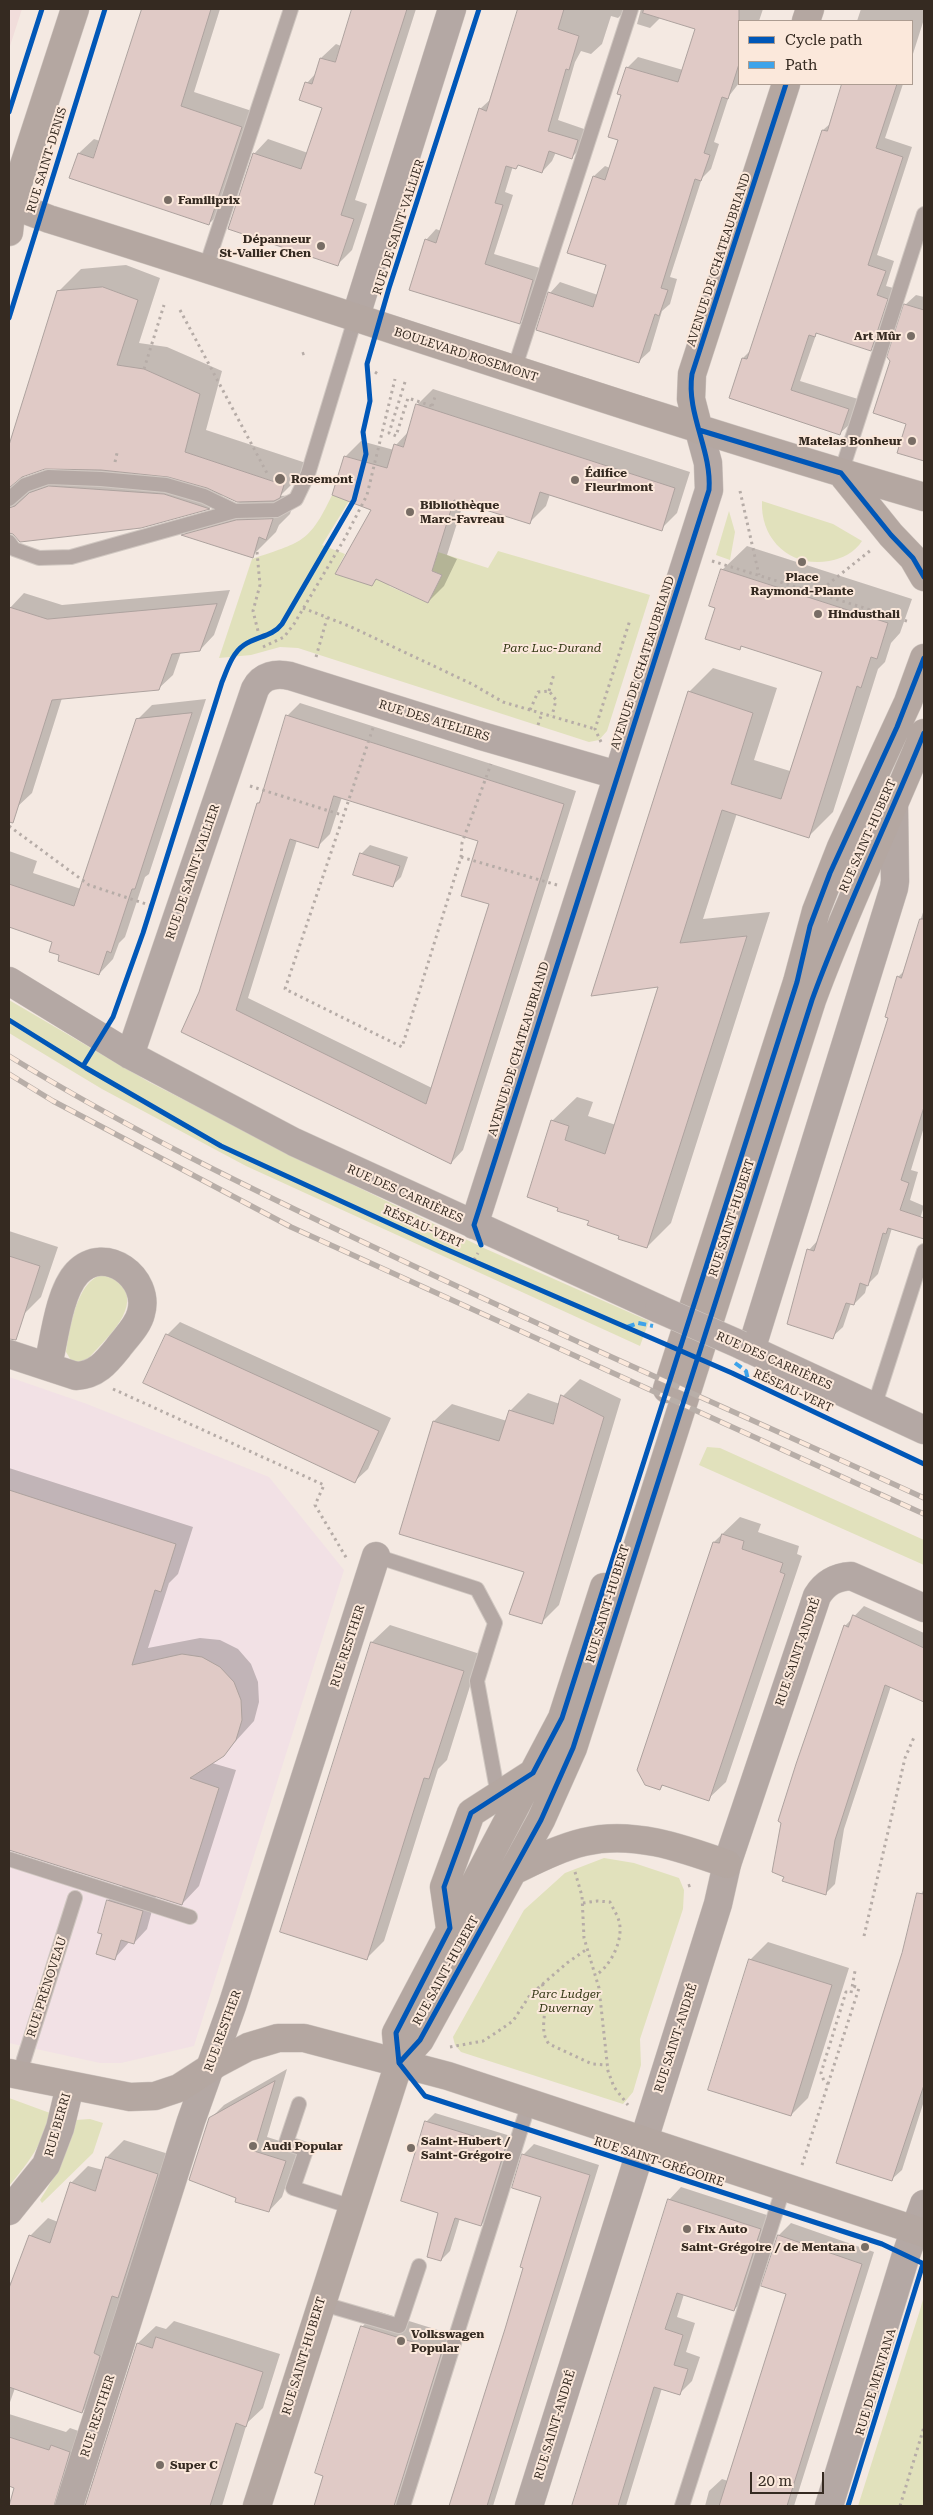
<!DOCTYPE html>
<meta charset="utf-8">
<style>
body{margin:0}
#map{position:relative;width:933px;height:2515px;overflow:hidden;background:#f4e9e2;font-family:"Roboto Serif",serif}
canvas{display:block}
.frame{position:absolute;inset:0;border:10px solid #352a21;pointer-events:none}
.legend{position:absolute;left:738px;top:20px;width:175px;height:65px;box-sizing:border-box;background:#fbe8db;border:1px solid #ac9c91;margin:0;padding:6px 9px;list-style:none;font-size:15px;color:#352a21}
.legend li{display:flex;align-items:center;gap:10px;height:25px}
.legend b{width:25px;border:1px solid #ac9c91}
.scale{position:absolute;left:750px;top:2472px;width:74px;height:22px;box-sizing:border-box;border:2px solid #352a21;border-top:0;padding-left:6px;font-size:15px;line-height:18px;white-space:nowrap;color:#352a21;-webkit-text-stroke:4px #fbe8db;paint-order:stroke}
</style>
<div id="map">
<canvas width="933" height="2515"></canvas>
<div class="frame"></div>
<ul class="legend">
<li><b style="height:6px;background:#0057b8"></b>Cycle path</li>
<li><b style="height:6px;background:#3ea3ea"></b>Path</li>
</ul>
<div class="scale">20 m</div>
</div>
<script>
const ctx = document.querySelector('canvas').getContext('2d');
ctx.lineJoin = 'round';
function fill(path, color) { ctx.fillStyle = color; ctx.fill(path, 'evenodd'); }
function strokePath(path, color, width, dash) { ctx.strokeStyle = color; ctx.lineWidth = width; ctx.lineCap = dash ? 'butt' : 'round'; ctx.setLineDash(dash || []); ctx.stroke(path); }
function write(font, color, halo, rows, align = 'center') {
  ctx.font = font + ' "Roboto Serif",serif'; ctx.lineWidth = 4; ctx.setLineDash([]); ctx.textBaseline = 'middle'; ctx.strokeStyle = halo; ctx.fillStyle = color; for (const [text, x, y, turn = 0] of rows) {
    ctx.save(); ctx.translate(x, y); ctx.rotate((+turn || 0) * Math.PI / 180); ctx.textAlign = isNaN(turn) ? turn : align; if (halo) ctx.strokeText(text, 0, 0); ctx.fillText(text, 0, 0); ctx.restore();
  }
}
const industrial = new Path2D(`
 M9,9h13l-13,40z`);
const education = new Path2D(`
 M9,1377l78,27 182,73 75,93 -150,476 -73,17h-21l-91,-20z`);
const green = new Path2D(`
 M332,495l17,6 -27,44 23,9 -10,20 37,11 10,-16 11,3 -4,14 39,17 14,-28 -10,-4 6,-19 50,16 10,-17 152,44 -43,136 -8,9 -10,2 -291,-94 -18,-1 -29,8 -32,3 33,-99c49,-17 57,-15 80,-64z
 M762,501l71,23 29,17c-7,11 -20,18 -33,20 -38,7 -69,-21 -67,-60z
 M729,511l6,21 -5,28 -14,-5z
 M9,1000l140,82 167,85 170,82 163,72 -9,25 -394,-180 -144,-77 -93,-56z
 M101,1275c9,0 19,4 23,12 14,26 -21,54 -36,72l-4,3h-12l-6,-10c3,-23 11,-70 35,-77z
 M707,1447l13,1 204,92v25l-225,-100z
 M604,1858l30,5 45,15 5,12 -1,19 -43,130 1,26 -8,27 -10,12 -162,-52 -6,-7 -2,-8 71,-127 41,-37z
 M9,2098l41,15c-3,26 -25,54 -41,73z
 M90,2119l13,4 -10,30 -51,50 -2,-3c17,-25 27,-51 36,-80z
 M924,2296v210h-66l62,-196z`);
const shadow = new Path2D(`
 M142,9h78l-26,83 61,20 -30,95 -14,15 -140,-45 8,-24 15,-14 6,2z
 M353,9h63l-61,191 12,4 -15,46 -14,14 -84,-110 14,-15 40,14 16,-46 -17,-24 10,-11 4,-14 15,-14 5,2z
 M520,9h107l-9,9 -7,-2 -9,28 -11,10 -10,-3 -6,11 -17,58 29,10 -5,17 -10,10 -16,-5 -4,9 -10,11 -23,-8 -3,4 -3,-2 -8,26 8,3 -19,59 49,15 -13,43 -11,11 -93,-83 10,-11 5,2 39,-122 11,-10z
 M641,9h122l-4,12h-20v62l-10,13 -15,46 5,2 -8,25 -9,9 -32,99 7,2 -7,25 -8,7 -12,40 -11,10 -89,-68 10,-11 38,13 10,-31 -39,-12 25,-76 11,-10 5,2 9,-28 8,-72 11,-11 45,13 13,-41 -35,-12 -11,11 -13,-4z
 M861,9h63v10l-12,38v-36h-55z
 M843,84h60l-18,54 27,9 -35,108 17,6 -8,25 11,3 -17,51 -10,10 -53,-18 -17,49 58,18 -8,25 -10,9 -97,-75 8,-8 72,-220 8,-7z
 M126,265l34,13 -21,65 28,4 55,24 -16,59 100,33 -4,11 -22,22 16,-1 -6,19 -11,11 -3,7 -24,24 -69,-21 23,-23 34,-10 -17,-8 -13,14 -69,19 -132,7v-85l50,-158 22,-22zM45,467l15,1 -36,14 -1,-6z
 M916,295l8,2v163l-25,-8 9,-29 -17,-66 14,-52z
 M433,389l257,83 -13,41 -16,16 -111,-35 -4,12 -16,16 -66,-21 -17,54 10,4 -13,27 -16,16 -51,-23 -6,5 2,-75 -28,-52 16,-16 33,9 2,-5 13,-14 8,-26z
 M747,546l165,53 -12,34 -9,10 -6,19 -7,7 -45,143 -24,24 -72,-23 -34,106 67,-7 -99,311 -24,24 -57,-26 -38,-100 25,-24 16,5 -5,14 28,9 44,-139 29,-294 24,-24 64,20 -23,72 36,11 33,-100 -80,-26 -4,4 -22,-42 5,-37z
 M230,590l-16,45 -14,15 -19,2 -8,23 -15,14 -96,9 -30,95 -15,14 -8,-3v-195l15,-16 38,12z
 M206,699l-57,175 -4,3 -20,60 -6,6 -6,16 -14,15 -45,-33 -45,-15 3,-14 -3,-1v-60l28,10 -4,12 48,16 56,-169 15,-15z
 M300,703l276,88 -113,359 -12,13 -250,-170 57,-190 3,-3 26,-84zM342,797l138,43 11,63 -59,185 -184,-90 49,-158 21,6 12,-12z
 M370,845l38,12 -7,20 -9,9 -31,-32z
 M924,909v218l-13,43 7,2 -8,28 14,6 -5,16 -27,6 -14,46 -11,11 -2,8 -11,11 -3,-1 -8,24 -11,10 -23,-87 10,-11 70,-221 9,-41 7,-7z
 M9,1231l49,16 -17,50 -19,19 -13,-4z
 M180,1322l211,96 -23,51 -13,12 -188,-146z
 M580,1379l41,20 -62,206 -18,18 -16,-52 -125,-38 34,-112 18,-17 55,17 3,-10 18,-18 32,11 3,-8z
 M9,1468l184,59 -15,47 -9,9 -21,65 52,-10 20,2 18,9 13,15 7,18 1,20 -5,19 -31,34 -11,8 24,7 -37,116 -17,18 -26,-8 -9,33 -13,14 -4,-2 -15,17 -12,-24 -4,-2 9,-32 15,-14 -114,-36v-81l3,-11 -3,-2z
 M740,1517l21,7 -3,8 41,14 -2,8 5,2 -76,226 -18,17 -44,-15 -4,5 -22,-20 76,-227z
 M864,1606l60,27v68l-33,-15 -47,143 -9,55 -9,9 19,-267z
 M390,1625l90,29 -33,106 -9,9 -54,172 -17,17 5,-316z
 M924,1887v214l-22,69 -10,9 -55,-17z
 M768,1942l81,26 -41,130 -17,17 -41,-155z
 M287,2069l-20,68 32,10 -17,50 -13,14 -31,-14 -28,-78 14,-14z
 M435,2113l79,24 -24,79 -9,9 -21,-7 -10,33 -9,9 -2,-48 -37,-12 25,-79z
 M124,2140l51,16 -76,238 -17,18 -67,-24 -6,17v-121l4,-4 17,-44 18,-18 10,4 13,-39 17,-17 15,4 4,-13z
 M534,2144l65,21 -106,341h-42l74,-239 18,-71 -20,-41z
 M681,2187l92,30 -27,80 -12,13 -50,-16 -7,23 18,6 -9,29 14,5 -8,24 -13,13 -17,-6 -36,118h-52l95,-306z
 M791,2223l83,29 -80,254h-89l4,-15 13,-12 6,2 59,-188 -8,-58z
 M377,2311l80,25 -57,170h-85l47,-179z
 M174,2321l106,33 -17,54 -16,15 -25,83h-213l7,-19 -7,-2v-71l57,18 4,-4 17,6 -5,70h5l51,-161 18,-17 10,3z`);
const building = new Path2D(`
 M142,9h69l-30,97 61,21 -33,98 -140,-47 9,-25 15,5z
 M352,9h55l-66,206 13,4 -16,47 -110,-37 25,-76 48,16 21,-61 -23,-8 6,-18 7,2 8,-26 15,4z
 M518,9h46l-6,20 21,7 -10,34 -3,-1 -18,62 30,9 -6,19 -23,-8 -7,22 -24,-8 -2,4 -10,-3 -11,37 8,2 -18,59 48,16 -13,44 -111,-34 16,-51 11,4 43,-135 7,3z
 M644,9h95v55l-11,35 -6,-2 -18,56 6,2 -9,26 -6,-2 -34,109 7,2 -9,26 -4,-2 -16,49 -103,-33 12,-38 45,15 13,-42 -39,-12 26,-77 12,4 13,-40 -10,-3 13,-42 -4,-1 9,-27 52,15 17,-53 -52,-16z
 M842,84h55l-21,64 27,9 -35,108 18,6 -9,24 11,4 -17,52 -55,-18 -1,4 -6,-2 -18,55 58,19 -9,26 -111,-37 13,-40 5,1 75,-229 5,1z
 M103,287l35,13 -21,65 27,4 56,25 -15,58 99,33 -4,13 -6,3 -37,1 -30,-14 -39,-11 -67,-7 -56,-1 -23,8 -13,11v-43l48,-154z
 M904,304l20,6v151l-27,-8 9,-29 -33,-11 17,-52 -3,-4z
 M416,404l259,84 -13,43 -122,-39 -10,32 -76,-24 -22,71 10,4 -14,28 -52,-24 -4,7 -37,-12 36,-64 -39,-15 12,-39 43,12 7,-24 9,3z
 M49,486l115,8 46,15 -69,19 -121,14 -7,-8 -4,-1v-25l6,-2 14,-13z
 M273,519l-7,21 -7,-3 -6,21 -72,-23 55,-15z
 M721,569l167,54 -11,36 -6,-2 -10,31 -4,-2 -48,152 -87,-28 -42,133 67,-7 -100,312 -29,-9 1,-3 -32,-11 2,-4 -32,-10 1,-3 -31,-11 24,-77 18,6 -4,14 40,14 53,-167 -67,9 97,-305 65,22 -22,71 50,15 41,-127 -81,-26 -1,4 -35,-11 10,-31 -6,-2z
 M217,604l-17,47 -28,3 -13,36 -107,10 -39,123 -4,-1v-215l38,12z
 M192,713l-57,176h-3l-21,64 -4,-2 -8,24 -41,-14 1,-6 -10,-3 3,-10 -43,-15v-43l65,22 62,-187z
 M286,715l278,89 -113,360 -270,-132 18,-40 58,-189h2zM334,796l144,45 -17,55 28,8 -63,200 -190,-94 54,-171 28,9z
 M360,853l40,13 -7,21 -40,-12z
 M920,919h4v188l-23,73 8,3 -9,27 24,8v21l-36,-11 -2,6 -3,-1 -15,53 -8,-3 -6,22 -8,-2 -13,36 -46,-15 20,-75 7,2 74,-233 -3,-1 12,-41 4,2z
 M9,1256l31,10 -24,74 -7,-1z
 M166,1334l213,97 -24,52 -212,-100z
 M561,1395l43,22 -62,207 -33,-10 15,-42 -125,-38 34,-113 66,20 10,-31 44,14z
 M9,1490l167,54 -15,48 -6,-2 -23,75 50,-11 20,3 18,10 14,15 7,18 1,20 -6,20 -12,16 -34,22 29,10 -37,117 -173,-55z
 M722,1534l22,7 -2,8 41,14 -3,9 5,2 -76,227 -47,-16 -2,5 -15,-5 -8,-15 76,-228 6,1z
 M853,1615l71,33v54l-39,-17 -50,155 -9,55 -44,-14 2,-4 -12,-5 9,-49 -3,-2 18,-57 48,-139 4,2z
 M371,1642l93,29 -35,108 -5,-1 -57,182 -87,-28z
 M917,1893l7,1v191l-32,96 -56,-18 66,-210z
 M107,1900l36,11 -9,33 -13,-4 -6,20 -19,-6 6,-20 -4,-1z
 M749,1959l83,26 -41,131 -83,-26z
 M275,2081l-21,70 32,10 -17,51 -34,-10 1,-4 -47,-18 20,-62z
 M425,2121l81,25 -25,80 -26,-8 -14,43 -14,-4 11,-44 -37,-12z
 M522,2154l68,21 -103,331h-38l56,-177 18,-61 -3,-1 21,-70 -29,-9z
 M106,2157l52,17 -40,124 -6,-2 -18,57 6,3 -18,57 -73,-26v-99l20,-53 21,8 20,-61 25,9z
 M668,2199l93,30 -27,82 -57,-18 -12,36 18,6 -9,30 14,4 -8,26 -26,-8 -36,119h-46z
 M778,2235l84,29 -75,242h-68l67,-212 -25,-8z
 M361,2326l81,25 -48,155h-80l9,-30 -8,-3z
 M156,2337l107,35 -17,55 -10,-4 -26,83h-125l52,-163 15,5z
 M9,2437l40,13 2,-5 19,7 -16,54h-45l5,-18 -5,-2z`);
const path = new Path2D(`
 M180,310l88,165
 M302,354l6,-2
 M144,369l20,-64
 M375,372l3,2
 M405,382l-16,51 7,3 12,-38 24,8 -1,3
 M432,406l4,-12
 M115,462l2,-9
 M740,491l19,84
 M257,552l3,33 -7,26 5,20
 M712,561l198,61
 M817,593l54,-43
 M303,608l46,18 123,58 31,18 92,27
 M263,647l21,-10 10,-13 51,-86 22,-43 28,-116
 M316,657l11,-39
 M549,691l5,-17
 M530,710l8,-18 11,-1 7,9 -4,16
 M538,725l4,-12
 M373,728l-88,261 117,58 59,-190 1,-14 29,-79
 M601,742l-6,-13 35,-109
 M250,786l92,29
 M9,826l80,59 66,22
 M461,857l96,28
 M441,1247l2,-8
 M474,1260l4,-7
 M113,1389l211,96 -9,20 32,54
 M575,1872l7,24 2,42 15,50 9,83 6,16 14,18
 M688,1886l3,-1
 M583,1903l14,-2 13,1c4,9 10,16 10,26 1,16 -10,38 -24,47
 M864,1936l41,-178 10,-23
 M542,1984c10,19 -6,44 7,60l43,20 15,1
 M450,2047l33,-6 14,-9 16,-11 17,-26 37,-32 20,-14
 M828,2084l31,-96 -6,-2
 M802,2165l26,-81 -4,-3 -3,-8 25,-81 5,1 4,-22
 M900,2506l24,-79`);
const lane = new Path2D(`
 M205,270l86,-261
 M514,370l117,-361
 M841,473l83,-259
 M9,499l16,-14 23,-8 53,2 65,6 38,11 31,15
 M9,542l5,7 25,9 32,-1 164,-46 41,-1 20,-11 12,-25 47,-155
 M874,1407l50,-156
 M376,1556l101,33 18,34 -18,58 21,114
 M9,1859l181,58
 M19,2075l56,-177
 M299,2104l-13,39 20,7 -13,38 59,19
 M320,2303l79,23 20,-60
 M403,2506l126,-403
 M682,2506l102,-320`);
const street = new Path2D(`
 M355,319l97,-310
 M9,981l121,74 164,87 365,167
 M130,1055l125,-366c7,-14 21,-16 35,-13l188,59 139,40
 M474,1225l235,-735 -1,-27 -9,-33
 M741,1345l183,85
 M751,1350l143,-462 1,-7 -1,-74
 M9,1354l67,22c20,-1 30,-13 42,-28 8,-11 20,-22 23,-35 10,-35 -36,-70 -64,-40 -18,19 -23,67 -29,93
 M9,2211l37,-46 14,-37 10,-42
 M69,2506l122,-385 41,-115 144,-450
 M529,2506l189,-602 9,-40 90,-268c8,-13 18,-19 34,-20l73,32
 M829,2506l77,-251 18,-51`);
const secondary = new Path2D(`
 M806,21l4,-12
 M9,199l19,12 21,8c293,91 581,193 875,278
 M9,232l3,-30 63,-193
 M699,430l-8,-31 1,-25 94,-290
 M841,473l50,62 22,23 11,19
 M667,1389l130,-407 19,-71 25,-64 67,-145 16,-44
 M513,1871c23,-11 46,-23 71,-29 48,-12 98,6 143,22
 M450,1928l-6,-41 27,-74 62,-40
 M399,2063l-3,-30 166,-315 42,-131
 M9,2073l121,24 25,-1 24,-8 37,-24 32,-17 30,-9h26l144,38 476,157
 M257,2506l142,-443 21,-23 121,-220 32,-72 239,-748c33,-91 76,-178 112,-267`);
const rail = new Path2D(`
 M9,1056c120,74 244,134 371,194 180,86 363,165 544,248
 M9,1074l44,27 238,126 633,287`);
const streetBridge = new Path2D(`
 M659,1309l82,36`);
const quiet = new Path2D(`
 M627,1327l11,-4 15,3
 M735,1363l11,8 2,9`);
const cycleway = new Path2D(`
 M9,112l33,-103
 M9,318l96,-309
 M699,430l142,43 50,62 22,23 11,19
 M9,1020l77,48 135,78 220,101 291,126 192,91
 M83,1066l30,-49 30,-84 79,-251c5,-12 10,-29 22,-37 13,-9 28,-8 38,-21l72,-124 12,-46 -3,-22 7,-31 -3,-37 22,-76 90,-279
 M481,1245l-7,-20 235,-735c3,-40 -23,-76 -17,-116l94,-290
 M399,2063l-3,-30 54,-105 -6,-41 27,-74 62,-40 29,-55 235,-736 13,-56 20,-53 67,-146 27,-69
 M399,2063l21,-23 121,-220 32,-72 239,-748c33,-91 76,-178 112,-267
 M399,2063l26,33 457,148 42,20
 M848,2506l75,-242`);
const markers = [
 [168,200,5,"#786d65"],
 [321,246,5,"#786d65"],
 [911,336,5,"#786d65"],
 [912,441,5,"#786d65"],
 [280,479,6,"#786d65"],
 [575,480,5,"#786d65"],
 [410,512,5,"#786d65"],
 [802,562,5,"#786d65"],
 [818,614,5,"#786d65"],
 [253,2146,5,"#786d65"],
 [411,2148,5,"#786d65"],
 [687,2229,5,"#786d65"],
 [865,2247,5,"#786d65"],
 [401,2341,5,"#786d65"],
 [160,2465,5,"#786d65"]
];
const streetNames = [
 ["RUE SAINT-DENIS",47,160,-73],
 ["RUE DE SAINT-VALLIER",399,227,-72],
 ["AVENUE DE CHATEAUBRIAND",719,260,-72],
 ["BOULEVARD ROSEMONT",466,355,18],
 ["AVENUE DE CHATEAUBRIAND",643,663,-72],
 ["RUE DES ATELIERS",434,721,17],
 ["RUE SAINT-HUBERT",868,836,-66],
 ["RUE DE SAINT-VALLIER",193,872,-71],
 ["AVENUE DE CHATEAUBRIAND",519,1049,-73],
 ["RUE DES CARRIÈRES",405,1194,24],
 ["RUE SAINT-HUBERT",732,1218,-72],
 ["RÉSEAU-VERT",423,1227,24],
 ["RUE DES CARRIÈRES",774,1361,24],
 ["RÉSEAU-VERT",793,1391,25],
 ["RUE SAINT-HUBERT",608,1604,-73],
 ["RUE RESTHER",348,1646,-72],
 ["RUE SAINT-ANDRÉ",798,1652,-71],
 ["RUE SAINT-HUBERT",446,1971,-61],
 ["RUE PRÉNOVEAU",47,1987,-72],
 ["RUE RESTHER",223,2031,-70],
 ["RUE SAINT-ANDRÉ",676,2038,-72],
 ["RUE BERRI",58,2125,-74],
 ["RUE SAINT-GRÉGOIRE",659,2162,18],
 ["RUE SAINT-HUBERT",304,2356,-73],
 ["RUE DE MENTANA",876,2382,-73],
 ["RUE RESTHER",98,2416,-72],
 ["RUE SAINT-ANDRÉ",555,2425,-73]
];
const poiNames = [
 ["Familiprix",178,200],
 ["Dépanneur",311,239,"right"],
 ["St-Vallier Chen",311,253,"right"],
 ["Art Mûr",901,336,"right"],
 ["Matelas Bonheur",902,441,"right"],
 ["Édifice",585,473],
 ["Fleurimont",585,487],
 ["Rosemont",291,479],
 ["Bibliothèque",420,505],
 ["Marc-Favreau",420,519],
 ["Place",802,577,"center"],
 ["Raymond-Plante",802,591,"center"],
 ["Hindusthali",828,614],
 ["Saint-Hubert /",421,2141],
 ["Saint-Grégoire",421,2155],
 ["Audi Popular",263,2146],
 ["Fix Auto",697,2229],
 ["Saint-Grégoire / de Mentana",855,2247,"right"],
 ["Volkswagen",411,2334],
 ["Popular",411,2348],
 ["Super C",170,2465]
];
const parkNames = [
 ["Parc Luc-Durand",552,648],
 ["Parc Ludger",566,1994],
 ["Duvernay",566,2008]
];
fill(industrial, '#f1dddb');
fill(education, '#f2e1e5');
fill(green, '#e1e1bc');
fill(shadow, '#0003');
fill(building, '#e0cac6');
strokePath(building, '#ada29e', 1);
strokePath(lane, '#d0c7c1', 16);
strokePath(street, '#d0c7c1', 29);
strokePath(secondary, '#d0c7c1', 29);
strokePath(path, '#b6aca7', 3, [2.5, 4]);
strokePath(lane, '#b4a8a4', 14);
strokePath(street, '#b4a8a4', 28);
strokePath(secondary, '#b4a7a1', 28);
strokePath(rail, '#b8aea8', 5.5);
strokePath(rail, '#fbe8db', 4, [11]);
strokePath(streetBridge, '#d0c7c1', 29, []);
strokePath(streetBridge, '#b4a8a4', 28);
strokePath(quiet, '#3ea3ea', 4, [8, 4]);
strokePath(cycleway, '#0057b8', 5);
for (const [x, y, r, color] of markers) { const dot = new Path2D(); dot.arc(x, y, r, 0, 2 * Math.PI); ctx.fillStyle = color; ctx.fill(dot); strokePath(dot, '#fbe8db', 2); }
write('12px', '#352a21', '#fbe8db', streetNames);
write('bold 12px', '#352a21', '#fbe8db', poiNames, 'left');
write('italic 12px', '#333714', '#fbe8db', parkNames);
</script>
